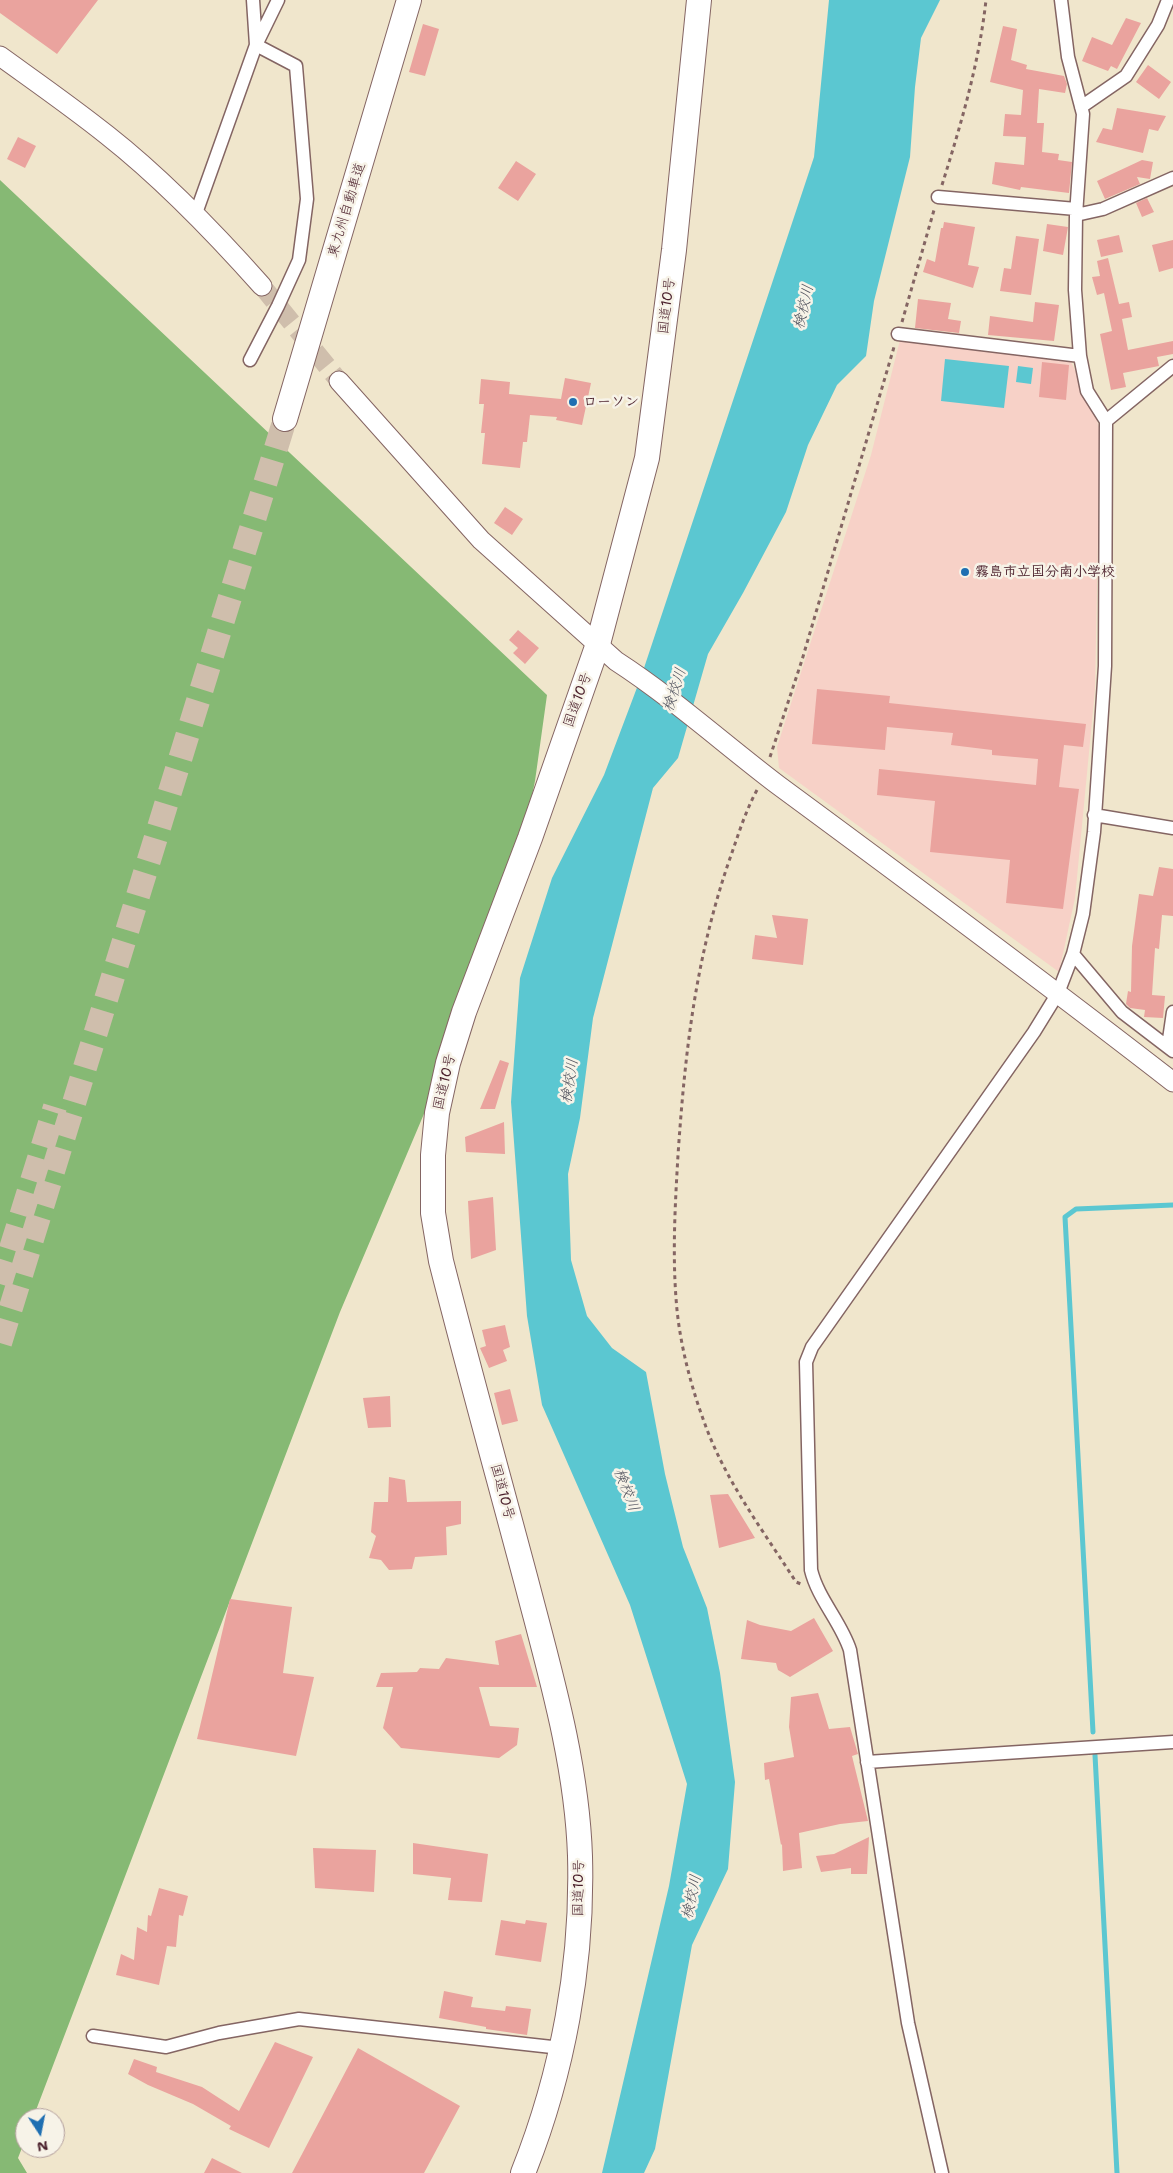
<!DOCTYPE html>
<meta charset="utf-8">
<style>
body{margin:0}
#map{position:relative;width:1173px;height:2173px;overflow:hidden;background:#f0e6cc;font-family:"Shantell Sans",sans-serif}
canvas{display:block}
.north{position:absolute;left:15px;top:2108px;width:50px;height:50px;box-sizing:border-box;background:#f7f3e8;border:1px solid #b29e9c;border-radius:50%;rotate:169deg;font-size:14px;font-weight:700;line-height:20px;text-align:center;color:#4a1f2b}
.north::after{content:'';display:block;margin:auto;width:18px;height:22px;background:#1f6fb2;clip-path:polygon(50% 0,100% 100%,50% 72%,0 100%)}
</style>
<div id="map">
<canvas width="1173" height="2173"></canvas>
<div class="north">N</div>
</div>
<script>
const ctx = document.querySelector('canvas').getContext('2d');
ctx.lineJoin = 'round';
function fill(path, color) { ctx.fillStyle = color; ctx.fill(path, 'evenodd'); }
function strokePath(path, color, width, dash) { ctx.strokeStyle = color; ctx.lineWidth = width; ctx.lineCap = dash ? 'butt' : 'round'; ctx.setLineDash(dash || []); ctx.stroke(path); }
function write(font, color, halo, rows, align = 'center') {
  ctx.font = font + ' "Shantell Sans","Klee One",sans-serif'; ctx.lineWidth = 5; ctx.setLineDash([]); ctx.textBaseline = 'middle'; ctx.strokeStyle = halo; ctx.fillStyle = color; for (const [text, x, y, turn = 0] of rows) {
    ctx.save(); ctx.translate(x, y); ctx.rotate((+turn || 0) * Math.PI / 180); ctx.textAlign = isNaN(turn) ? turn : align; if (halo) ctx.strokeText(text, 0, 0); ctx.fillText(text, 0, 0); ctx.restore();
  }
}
const built = new Path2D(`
 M901,336l169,24 23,47 7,24 -5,259 -20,208 -16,74 -280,-204 -2,-21 94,-292z`);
const forest = new Path2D(`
 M0,180l547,515 -12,86 -19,93 -62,169 -114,269 -307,806h-8v22l-7,18 9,15h-27z`);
const water = new Path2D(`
 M829,0h111l-19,38 -6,49 -5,70 -36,144 -8,55 -29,29 -29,60 -22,67 -43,81 -35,61 -30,104 -25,30 -60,230 -13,100 -12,56 3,86 16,56 25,32 34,24 19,102 18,73 24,61 13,65 15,109 -7,87 -36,76 -37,204 -11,24h-42l67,-287 18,-102 -57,-179 -88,-200 -15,-89 -16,-214 9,-124 32,-100 52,-103 37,-98 173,-520z
 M945,359l64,7 -5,42 -63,-7z
 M1018,366l15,2 -2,16 -15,-2z`);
const stream = new Path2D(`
 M1093,1732l-28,-515 11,-8 97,-4
 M1095,1755l22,418`);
const building = new Path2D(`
 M0,0h98l-41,54 -57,-41z
 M1126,18l15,5 -24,46 -6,-3 -3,5 -26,-10 10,-24 20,8z
 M423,24l16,5 -14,47 -16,-4z
 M1003,26l14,3 -6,31 16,5 -1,4 38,7 3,8 -2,9 -26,-4 -2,34h7l-2,29 17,2 -1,6 14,2 -3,31 -48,-6 -1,3 -28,-6 3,-22 29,3 2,-28 -23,-1 2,-22 16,1 2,-25 -33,-8z
 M1148,65l23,17 -12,17 -23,-17z
 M1117,108l49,8 -8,15 -9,-2 -6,24 -47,-11 7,-14 9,2z
 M18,137l18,9 -11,22 -18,-9z
 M1142,160l11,2 -3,17 -13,-2 3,7 -35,15 -8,-18z
 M516,161l20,13 -18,27 -20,-13z
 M1147,198l7,14 -12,5 -6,-14z
 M944,222l31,5 -7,38 11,2 -6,21 -50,-16 4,-13 8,3 6,-34h2z
 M1047,224l21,3 -5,28 -20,-4z
 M1119,235l4,17 -22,5 -4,-17z
 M1016,236l23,3 -8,56 -31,-4 4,-23 7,1z
 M1173,240v28l-14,4 -7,-27z
 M1108,258l11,46 10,-2 3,15 -10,2 6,31 45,-9v13l-16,3 2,9 -36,7 3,14 -15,3 -11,-56 12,-3 -8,-38 -7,2 -5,-18 8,-1 -3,-15z
 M918,299l33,4 -3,16 13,2 -2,12 -44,-5z
 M1035,302l24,3 -5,36 -66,-6 2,-19 43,6z
 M1042,362l27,3 -3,35 -27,-3z
 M565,378l26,5 -9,42 -26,-5 1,-3 -27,-2 -3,27h-4l-3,26 -38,-4 3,-31h-4l3,-29h-5l2,-25 29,3 -1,12 52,5z
 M505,507l18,12 -11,16 -18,-12z
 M518,630l21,18 -14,16 -12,-11 5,-5 -9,-8z
 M817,689l73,7 -1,7 197,21 -3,23 -19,-2 -5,42 20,2 -16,120 -57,-6 4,-43 -80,-8 5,-51 -58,-6 2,-26 157,16 2,-26 -46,-4v-5l-41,-5 2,-12 -66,-6 -2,23 -73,-6z
 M1159,867l14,2v47l-11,-1 -3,34 -4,-1 -3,47 13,1 -2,22 -19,-1 1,-7 -15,-2 -4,-4 2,-13 3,1 1,-46 7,-52 14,2z
 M772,915l36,4 -5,46 -51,-6 3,-24 22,3z
 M500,1060l9,3 -14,46h-15z
 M504,1122l1,32 -39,-2 -1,-15z
 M493,1197l3,53 -25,9 -3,-58z
 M505,1325l5,22 -7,3 4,11 -18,7 -9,-20 6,-2 -4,-16z
 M510,1389l8,32 -16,4 -8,-32z
 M390,1396l1,31 -23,1 -5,-30z
 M389,1477l16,3 2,22 54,-1v23l-15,3 1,28 -32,2 -3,12 -23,1 -8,-10 -12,-2 7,-22 -5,-4 3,-30h14z
 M728,1494l27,44 -36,10 -9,-53z
 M230,1599l62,8 -9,66 31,4 -18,79 -99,-17z
 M814,1618l19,33 -43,26 -12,-7 -2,-7 -35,-4 6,-39 13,5 31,6z
 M521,1634l16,53h-58l11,39 29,2 -2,17 -18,13 -98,-10 -18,-20 10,-41h-17l5,-14 36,-1 3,-4 19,1 7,-11 53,7 -4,-24z
 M818,1693l11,36 21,-2 8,27 -6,2 16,65 -28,3 -41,9 3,35 -19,3 -1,-27 -1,1 -12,-66 -4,1 -1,-17 30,-6 -5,-30 2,-30z
 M869,1837l-2,37h-16v-6l-30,4 -5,-16 18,-2z
 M413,1843l75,11 -6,48 -34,-2 3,-22 -38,-4z
 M313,1848l63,2 -2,42 -59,-4z
 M159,1888l29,8 -5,20 -4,-1 -3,32 -9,-1 -8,39 -43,-10 5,-21 13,6 3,-33 10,5 1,-17 3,1z
 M501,1920l24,4 1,-4 21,3 -6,39 -46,-7z
 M444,1991l29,6 -2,10 34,4 1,-5 25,3 -4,26 -41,-6v-2l-47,-9z
 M275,2042l38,15 -44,91 -40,-19 2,-3 -38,-22 -45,-19 -20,-11 6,-15 23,8 -1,5 46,15 37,24z
 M358,2048l102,58 -36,67h-132z
 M212,2158l30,15h-38z`);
const secondaryTunnel = new Path2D(`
 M262,286l77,95`);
const highwayTunnel = new Path2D(`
 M0,1284l55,-177
 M0,1343l285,-924`);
const path = new Path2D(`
 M942,185c19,-61 37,-121 44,-185
 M902,322l32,-112
 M770,757l32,-97 92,-313
 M757,790c-13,24 -20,49 -29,74 -33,98 -43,189 -50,291 -3,52 -6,103 -1,155 4,39 15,80 29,117 21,56 58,105 90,155l5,2`);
const street = new Path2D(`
 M1081,107l45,-31 32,-51 10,-25
 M938,197l138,12
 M1076,215l27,-6 70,-31
 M195,216l61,-171 -3,-45
 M898,334l182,22
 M250,360l28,-54 21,-46 8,-61 -11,-133 -40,-21 22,-45
 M1106,421l67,-55
 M1094,815l79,13
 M1073,954l49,58 51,39
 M1168,1046l5,-34
 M867,1762l306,-20
 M93,2036l73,11 53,-14 80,-14 262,29
 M942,2173l-34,-150 -58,-373c-9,-28 -32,-51 -39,-80l-5,-208 6,-15 222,-315 24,-39 15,-39 10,-40 11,-82 11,-166 1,-245 -19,-30 -7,-35 -5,-66 1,-75 7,-101 -15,-57 -7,-57`);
const secondary = new Path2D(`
 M0,56c36,26 72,51 107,79 56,44 107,97 155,151
 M339,381l142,159 135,121c57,37 108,83 162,124 133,98 265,196 395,297`);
const highway = new Path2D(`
 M285,419l124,-419
 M523,2173c40,-100 60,-209 57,-317 -3,-91 -29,-180 -52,-268 -29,-109 -59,-217 -87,-327l-8,-48v-58l4,-42 11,-50 16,-51 66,-174 68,-194 49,-186 27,-208 25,-250`);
const markers = [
 [573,402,5,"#1f6fb2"],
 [965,572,5,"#1f6fb2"]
];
const streetNames = [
 ["東九州自動車道",347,210,-73],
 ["国道10号",667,306,-83],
 ["国道10号",578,700,-70],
 ["国道10号",445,1082,-77],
 ["国道10号",502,1492,75],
 ["国道10号",579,1888,-89]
];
const poiNames = [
 ["ローソン",583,402],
 ["霧島市立国分南小学校",975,572]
];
const waterNames = [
 ["検校川",804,307,-77],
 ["検校川",675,690,-72],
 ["検校川",570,1081,-81],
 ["検校川",626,1490,69],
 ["検校川",692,1897,-78]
];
fill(built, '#f7d1c7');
fill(forest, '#86b974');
fill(water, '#5bc7d1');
strokePath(stream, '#5bc7d1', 5);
fill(building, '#eaa39e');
strokePath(secondaryTunnel, '#cfbeac', 19, [19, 9]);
strokePath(highwayTunnel, '#cfbeac', 24, [24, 12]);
strokePath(street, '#846563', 15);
strokePath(secondary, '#846563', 21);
strokePath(highway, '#846563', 26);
strokePath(path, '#846563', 3, [4, 4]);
strokePath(street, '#fff', 12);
strokePath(secondary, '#fff', 19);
strokePath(highway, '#fff', 24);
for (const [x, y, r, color] of markers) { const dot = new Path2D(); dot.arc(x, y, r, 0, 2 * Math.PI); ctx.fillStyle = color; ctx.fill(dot); strokePath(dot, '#f7f3e8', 2); }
write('14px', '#4a1f2b', '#f7f3e8', streetNames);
write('bold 14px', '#4a1f2b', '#f7f3e8', poiNames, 'left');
write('italic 15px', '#4f515d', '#f7f3e8', waterNames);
</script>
